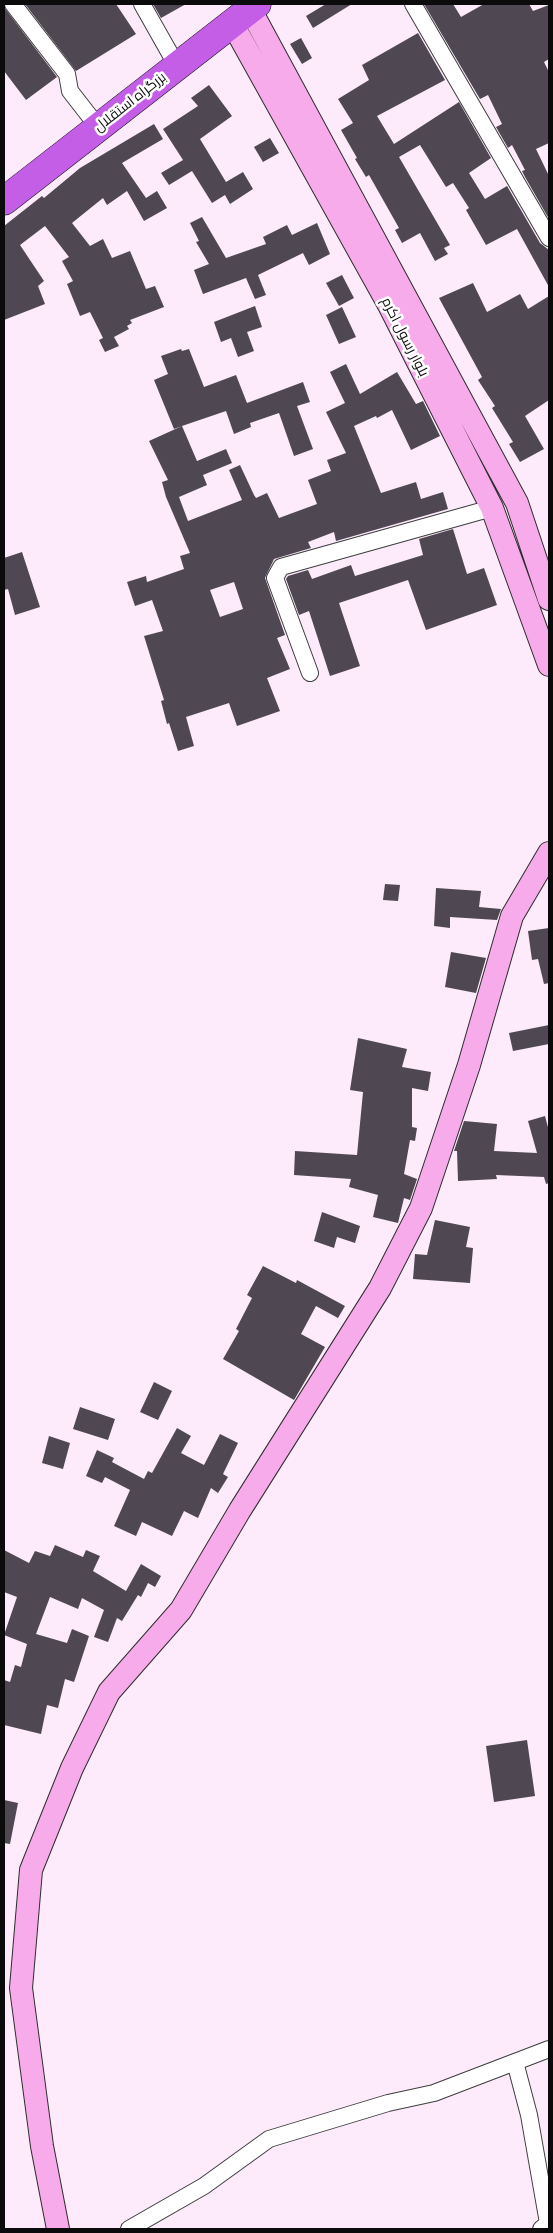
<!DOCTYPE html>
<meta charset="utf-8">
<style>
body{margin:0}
#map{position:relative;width:553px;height:2233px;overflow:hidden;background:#fdeafb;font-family:"Crimson Pro",serif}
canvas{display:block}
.frame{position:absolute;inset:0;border:5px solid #0b0b0b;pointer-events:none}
</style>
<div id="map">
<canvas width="553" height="2233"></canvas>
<div class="frame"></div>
</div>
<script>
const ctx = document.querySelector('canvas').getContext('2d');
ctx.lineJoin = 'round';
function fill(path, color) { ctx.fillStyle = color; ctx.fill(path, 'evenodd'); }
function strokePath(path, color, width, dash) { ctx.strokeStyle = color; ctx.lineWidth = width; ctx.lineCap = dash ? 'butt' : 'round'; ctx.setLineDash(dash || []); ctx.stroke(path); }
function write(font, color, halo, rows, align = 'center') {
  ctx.font = font + ' "Crimson Pro",Cairo,serif'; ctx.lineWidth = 5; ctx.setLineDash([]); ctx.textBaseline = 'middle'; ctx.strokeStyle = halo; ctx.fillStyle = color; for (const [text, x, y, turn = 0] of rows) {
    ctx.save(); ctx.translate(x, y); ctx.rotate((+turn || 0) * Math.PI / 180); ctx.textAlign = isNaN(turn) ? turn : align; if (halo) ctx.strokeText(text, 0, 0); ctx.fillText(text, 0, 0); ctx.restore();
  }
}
const building = new Path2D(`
 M25,4h91l20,30 -60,37z
 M153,4h33l-25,14z
 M326,4h26l-39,24 -7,-12z
 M424,4h29l8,13 23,-13h45l4,7 16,-6v54l-5,3 5,10v71l-13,6 13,27v43l-24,-42 -3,-6 3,-1 -13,-25 -4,3 -12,-21 6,-3 -14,-29 -8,4z
 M4,7l53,70 -31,23 -22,-29z
 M418,33l27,47 -68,36 17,28 65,-42 32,56 -22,15 16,26 22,-13 33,57 9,7v37l-32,-58 -31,16 -20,-35 3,-2 -16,-25 -7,4 -26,-42 -21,12 51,88 -6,3 4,6 -13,7 -15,-28 -18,10 -7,-13 4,-2 -30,-53 -3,2 -11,-18 2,-1 -16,-28 12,-7 -15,-24 31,-19 -7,-15z
 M301,38l11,20 -10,6 -12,-20z
 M209,85l23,31 -32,23 26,43 17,-10 10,17 -23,15 -5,-9 -13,8 -20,-32 -23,14 -8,-12 22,-13 -20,-31 35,-23 -7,-8z
 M154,124l9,15 -41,24 24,35 11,-7 10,17 -23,13 -17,-30 -20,14 -4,-7 -31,25 18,23 13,-7 9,19 18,-7 16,38 9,-3 9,21 -34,13 2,3 -5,3 2,3 -15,8 5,9 -14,6 -6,-12 4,-2 -13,-26 -10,4 -13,-32 6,-3 -11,-20 7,-4 -24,-31 -25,19 24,36 -6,5 7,18 -41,16v-94l38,-30 2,2 36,-30z
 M270,138l9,15 -16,9 -9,-15z
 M202,217l24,41 40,-14 -3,-7 24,-12 5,10 25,-12 13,31 -21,11 -6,-12 -45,22 8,20 -11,4 -9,-21 -43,16 -9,-24 15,-6 -13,-22 3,-1 -9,-18z
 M342,275l12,23 -15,8 -13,-23z
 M473,283l14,29 33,-18 8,15 21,-13v104l-24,16 19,33 -24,13 -11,-18 4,-2 -21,-34 3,-2 -17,-26 4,-3 -43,-79z
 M255,306l7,21 -15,5 7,19 -16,6 -7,-19 -10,4 -7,-20z
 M342,307l14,30 -17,7 -13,-29z
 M181,349l1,2 7,-2 15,38 32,-12 11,28 56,-21 7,20 -13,4 16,43 -19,7 -15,-43 -29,10 1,4 -17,7 -8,-23 -44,15 15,35 29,-12 6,14 -29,12 4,10 -28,12 9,24 54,-21 -13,-30 11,-5 14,30 2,3 11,-5 12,25 38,-14 -9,-24 23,-9 -4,-11 19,-7 -20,-41 19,-9 -15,-31 16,-8 14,30 37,-22 19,32 7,-3 17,35 -29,14 -19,-40 -15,8 -1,-2 -22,10 27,67 35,-11 5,17 22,-7 5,17 -112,32 -2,-9 -26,10 3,6 -37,11 -9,19 20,57 -8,3 13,31 -23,9 13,33 -43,15 -8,-23 -43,14 8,29 -16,5 -9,-28 -2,1 -6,-23 3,-1 -20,-64 19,-5 -11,-31 -17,6 -8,-24 19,-6 1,6 37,-13 -4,-13 10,-3 -24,-56 -4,-15 6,-2 -19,-39 33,-15 -8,3 -20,-49 14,-6 -7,-18zM234,582l9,27 -23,8 -10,-27z
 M453,529l14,45 17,-6 13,37 -71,25 -18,-50 -69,23 21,63 -30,10 -21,-65 -10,4 -13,-36 2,-3 20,-6 4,9 39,-14 4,11 68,-21 -4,-16z
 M22,552l18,55 -25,8 -7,-26 -4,1v-32z
 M385,884l15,1 -2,16 -15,-1z
 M436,888l45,3 -2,16 22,2 -4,11 -47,-3v11l-16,-2z
 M549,928v55l-5,1 -6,-25 -6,1 -4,-29z
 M451,952l35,6 -10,35 -31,-6z
 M549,1025v19l-36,7 -4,-18z
 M358,1038l49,11 -5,18 29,5 -3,19 -16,-3v39l5,1 -2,13 -5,-1 -6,34 13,5 -7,21 -6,-2 -6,25 -25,-6 5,-22 -29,-8 2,-8 -57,-4 1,-24 62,4 6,-63 -13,-2z
 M545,1116l4,15v52l-3,1 -2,-7 -48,-2 1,4 -39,2 -1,-30h-3l10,-30 33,3 -3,27 43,2 -9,-32z
 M322,1212l38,14 -5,17 -18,-6 -3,11 -20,-7z
 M435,1220l35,7 -4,20 7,1 -3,35 -57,-4 2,-25 12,1z
 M263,1266l33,17 1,-3 48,26 -7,12 -22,-12 -15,28 24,13 -31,53 -71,-41 16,-28 -3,-2 16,-31 -5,-3z
 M154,1382l18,9 -14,29 -18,-8z
 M80,1407l35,12 -7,21 -35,-11z
 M177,1428l14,8 -10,17 23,12 16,-31 18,9 -15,31 5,3 -10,16 -7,-5 -13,30 -14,-7 -12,25 -30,-14 -6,14 -22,-10 16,-36 -25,-13 -3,6 -16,-7 11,-26 17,8 -2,4 32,17 4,-8 4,2z
 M49,1436l21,7 -7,26 -21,-6z
 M55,1545l28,12 3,-7 14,6 -7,15 33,20 15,-27 20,12 -6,11 -7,-4 -7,14 -3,-2 -16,26 -5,-3 -9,24 -14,-5 10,-27 -22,-12 -4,11 -28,-12 -14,37 31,9 5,-14 17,7 -15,46 -9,-3 -7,29 -11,-3 -6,29 -37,-9v-45l6,2 5,-17 6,2 6,-23 -23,-9 13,-38 -13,-5v-42l25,13 6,-12 15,5z
 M527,1740l8,56 -41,6 -8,-56z
 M4,1800l14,3 -8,41 -6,-1z`);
const street = new Path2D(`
 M13,4l54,70 3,17 28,36
 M142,4l35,62
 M413,4l136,234
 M310,673l-35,-95 6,-11 211,-59
 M515,2062l14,53 19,108 -7,6
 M129,2229l75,-43 65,-47 119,-36 46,-10 115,-44`);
const secondary = new Path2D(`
 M250,9l267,494 32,96
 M232,23l158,284 102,201 57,157
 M58,2229l-16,-83 -21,-158 10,-118 41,-102 37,-76 72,-82 59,-100 140,-222 41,-80 48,-143 43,-149 37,-63`);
const highway = new Path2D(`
 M4,201l253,-197`);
const streetNames = [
 ["بزرگراه استقلال",130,102,-38],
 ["بلوار رسول اکرم",405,337,63]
];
fill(building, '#4f4852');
strokePath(street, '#3e3e3e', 18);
strokePath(secondary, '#2d2d2d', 24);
strokePath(highway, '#1c1c1c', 29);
strokePath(street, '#fff', 16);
strokePath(secondary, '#f8abea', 22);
strokePath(highway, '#c45ee7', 28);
write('14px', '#0b0b0b', '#fff', streetNames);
</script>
